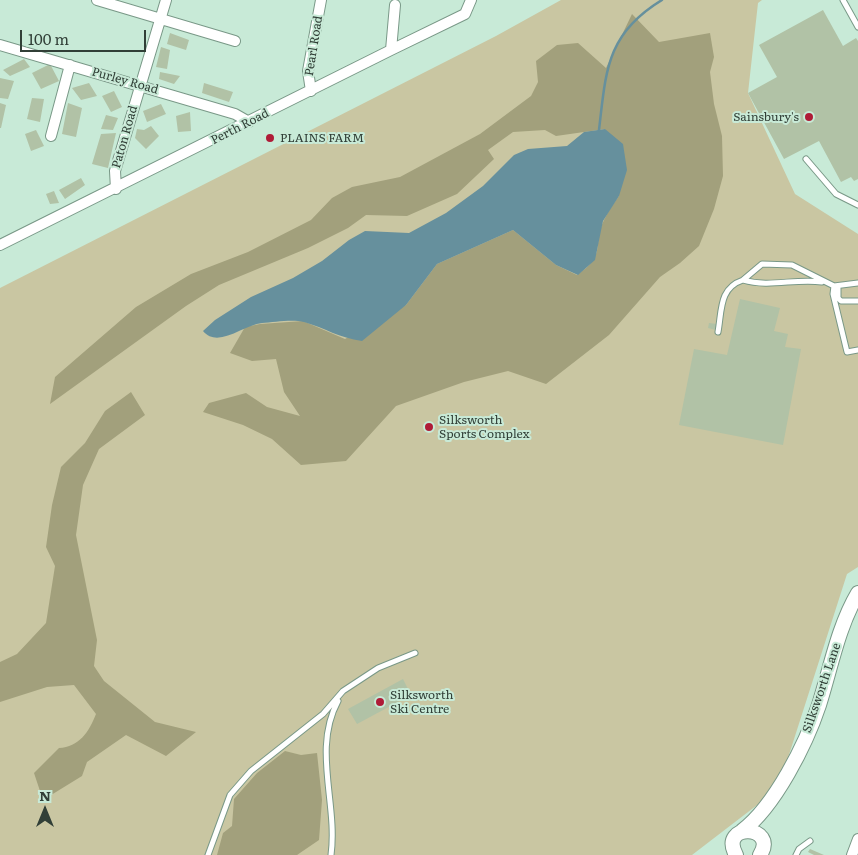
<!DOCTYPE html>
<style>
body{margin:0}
#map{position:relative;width:858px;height:855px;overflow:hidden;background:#c8ead7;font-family:Literata,serif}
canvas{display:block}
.north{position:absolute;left:20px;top:785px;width:50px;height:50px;-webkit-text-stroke:4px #c8ead7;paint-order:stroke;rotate:0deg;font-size:14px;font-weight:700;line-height:20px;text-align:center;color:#313f37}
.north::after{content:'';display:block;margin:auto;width:18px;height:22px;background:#313f37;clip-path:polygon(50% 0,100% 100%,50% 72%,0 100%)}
.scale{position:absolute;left:20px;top:30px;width:126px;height:22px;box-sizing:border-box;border:2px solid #313f37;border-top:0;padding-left:6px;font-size:15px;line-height:18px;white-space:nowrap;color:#313f37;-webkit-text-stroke:4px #c8ead7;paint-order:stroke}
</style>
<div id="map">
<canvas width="858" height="855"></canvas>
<div class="north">N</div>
<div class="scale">100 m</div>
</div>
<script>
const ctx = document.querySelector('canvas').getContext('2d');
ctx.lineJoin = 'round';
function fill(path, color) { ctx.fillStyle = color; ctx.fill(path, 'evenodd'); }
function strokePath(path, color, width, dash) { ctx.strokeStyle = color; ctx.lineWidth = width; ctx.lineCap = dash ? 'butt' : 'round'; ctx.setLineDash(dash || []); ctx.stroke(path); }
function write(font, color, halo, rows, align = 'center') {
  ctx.font = font + ' Literata,serif'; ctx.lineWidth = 4; ctx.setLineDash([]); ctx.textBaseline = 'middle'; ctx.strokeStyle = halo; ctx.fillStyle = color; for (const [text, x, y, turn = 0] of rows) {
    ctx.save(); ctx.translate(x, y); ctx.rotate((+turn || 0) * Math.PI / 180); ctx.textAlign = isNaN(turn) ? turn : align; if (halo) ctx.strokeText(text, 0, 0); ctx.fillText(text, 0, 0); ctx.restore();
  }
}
const green = new Path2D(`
 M561,0h201l-4,3 -10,90 47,101 63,40v333l-11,7 -69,215 -86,66h-692v-567l496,-252z`);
const forest = new Path2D(`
 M632,14l27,28 51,-9 4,24 -4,15 4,32 8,32 1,40 -9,33 -15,37 -19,17 -20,14 -51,58 -63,49 -38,-13 -44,11 -68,24 -50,55 -45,4 -29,-26 -29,-14 -40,-13 6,-9 37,-10 21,14 33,9 -16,-24 -8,-33 -24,2 -22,-8 15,-26 15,-3 43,-3 42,18 61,-34 31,-41 76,-34 43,35 21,10c30,-20 15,-30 27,-55 4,-9 10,-17 15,-24l-14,-67 -49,7 -11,-6 -32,2 -25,18 6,9 -37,35 -50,22 -41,-1 -18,13 -40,20 -89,37 -33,21 -136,98 5,-27 81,-70 55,-33 57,-22 63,-32 21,-22 20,-11 48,-10 80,-43 51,-38 7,-14 -2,-21 21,-16 21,-2 28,25z
 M131,392l14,23 -46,34 -16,36 -7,50 21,105 -3,26 10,15 51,41 41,10 -30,24 -40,-21 -39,27 -5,14 -39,24 -9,-27 25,-25c20,-1 30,-16 37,-34l-22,-29 -27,2 -47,15v-40l17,-8 29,-31 9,-57 -9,-19 6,-42 9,-38 24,-24 20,-32z
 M285,751l16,4 16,-2 5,47 -3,40 -22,15h-80l6,-22 9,-7 2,-27 23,-26z`);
const water = new Path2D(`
 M605,129l18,15 4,26 -8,26 -16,25 -8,39 -17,15 -22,-10 -43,-35 -76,34 -31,41 -44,36c-23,-3 -37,-13 -58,-19 -11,-3 -30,0 -42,1 -19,2 -44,26 -59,8l12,-11 36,-23 42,-19 29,-17 27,-21 16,-9 44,2 37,-20 37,-27 31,-31 14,-6 39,-3 17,-14z`);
const stream = new Path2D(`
 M599,130c7,-59 7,-96 63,-130`);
const building = new Path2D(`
 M823,10l20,36 13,-8 2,3v138l-4,2 -3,-4 -10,5 -22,-41 -35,18 -36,-66 29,-16 -18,-32z
 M170,33l19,7 -3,10 -19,-6z
 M161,47l9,3 -3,19 -11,-2z
 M24,59l6,8 -20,9 -7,-6z
 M50,64l9,17 -18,8 -9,-16z
 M160,72l20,4 -6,8 -15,-5z
 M0,78l14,3 -6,18 -8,-1z
 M89,83l8,13 -16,4 -9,-12z
 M204,83l29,9 -4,10 -27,-9z
 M114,91l8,16 -11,5 -9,-16z
 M32,98l12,1 -4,23 -13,-3z
 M0,103l6,2 -5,23h-1z
 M68,103l14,5 -6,29 -14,-3z
 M161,104l5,10 -19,8 -4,-11z
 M190,112l1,19 -13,1 -2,-16z
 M106,115l12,3 -5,12 -12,-1z
 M151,126l8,10 -13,13 -11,-11 2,-9 7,1z
 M36,130l8,16 -13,5 -6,-17z
 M116,133l-8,35 -16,-4 9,-30z
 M81,178l4,7 -20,14 -6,-9z
 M54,191l5,12 -9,1 -4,-10z
 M740,299l40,9 -6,23 14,3 -3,13 16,2 -18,96 -104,-20 15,-76 33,6z
 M709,323l8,1 -1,6 -8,-2z
 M403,679l8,16 -54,29 -9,-15z
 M810,849l14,6h-10l-6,-3z`);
const lane = new Path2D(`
 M843,0l15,27
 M806,159l30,35 22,11
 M822,282c-27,-4 -52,6 -79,-2l19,-16 30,1 42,21 24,-3
 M834,286l-1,8 14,58 11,-2
 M838,286v12l3,3h17
 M718,332c4,-22 1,-44 25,-52
 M208,855l22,-60 21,-24 72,-57 20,-23 35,-23 37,-15
 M331,855c7,-51 -19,-106 7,-154
 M796,855l3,-6 11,-8`);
const street = new Path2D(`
 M97,0l138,41
 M0,45l235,69 14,8
 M391,50l4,-45
 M311,91l-3,-20 13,-71
 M51,136l19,-71
 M116,189l-1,-18 51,-171
 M0,245l391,-195 74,-36 6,-14
 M852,855l6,-16`);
const secondary = new Path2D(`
 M742,831c33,-25 64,-87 77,-126 12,-38 19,-78 39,-112
 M736,855c-18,-33 43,-30 24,0`);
const markers = [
 [809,117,5,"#af1b37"],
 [270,138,5,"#af1b37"],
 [429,427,5,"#af1b37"],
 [380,702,5,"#af1b37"]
];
const streetNames = [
 ["Pearl Road",314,46,-81],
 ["Purley Road",125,81,16],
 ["Perth Road",240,127,-27],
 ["Paton Road",125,137,-74],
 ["Silksworth Lane",822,688,-71]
];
const poiNames = [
 ["Sainsbury's",799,117,"right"],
 ["PLAINS FARM",280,138],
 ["Silksworth",439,420],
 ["Sports Complex",439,434],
 ["Silksworth",390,695],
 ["Ski Centre",390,709]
];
fill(green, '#c9c6a2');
fill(forest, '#a2a07c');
fill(water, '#66909d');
strokePath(stream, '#66909d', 2.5);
fill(building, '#b1c2a6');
strokePath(lane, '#799887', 7);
strokePath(street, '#799887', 12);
strokePath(secondary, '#799887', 16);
strokePath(lane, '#fff', 5);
strokePath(street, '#fff', 10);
strokePath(secondary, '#fff', 14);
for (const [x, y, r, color] of markers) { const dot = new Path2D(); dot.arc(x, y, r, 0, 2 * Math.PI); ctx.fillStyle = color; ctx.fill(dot); strokePath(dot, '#c8ead7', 2); }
write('12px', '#313f37', '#c8ead7', streetNames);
write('12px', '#313f37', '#c8ead7', poiNames, 'left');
</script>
